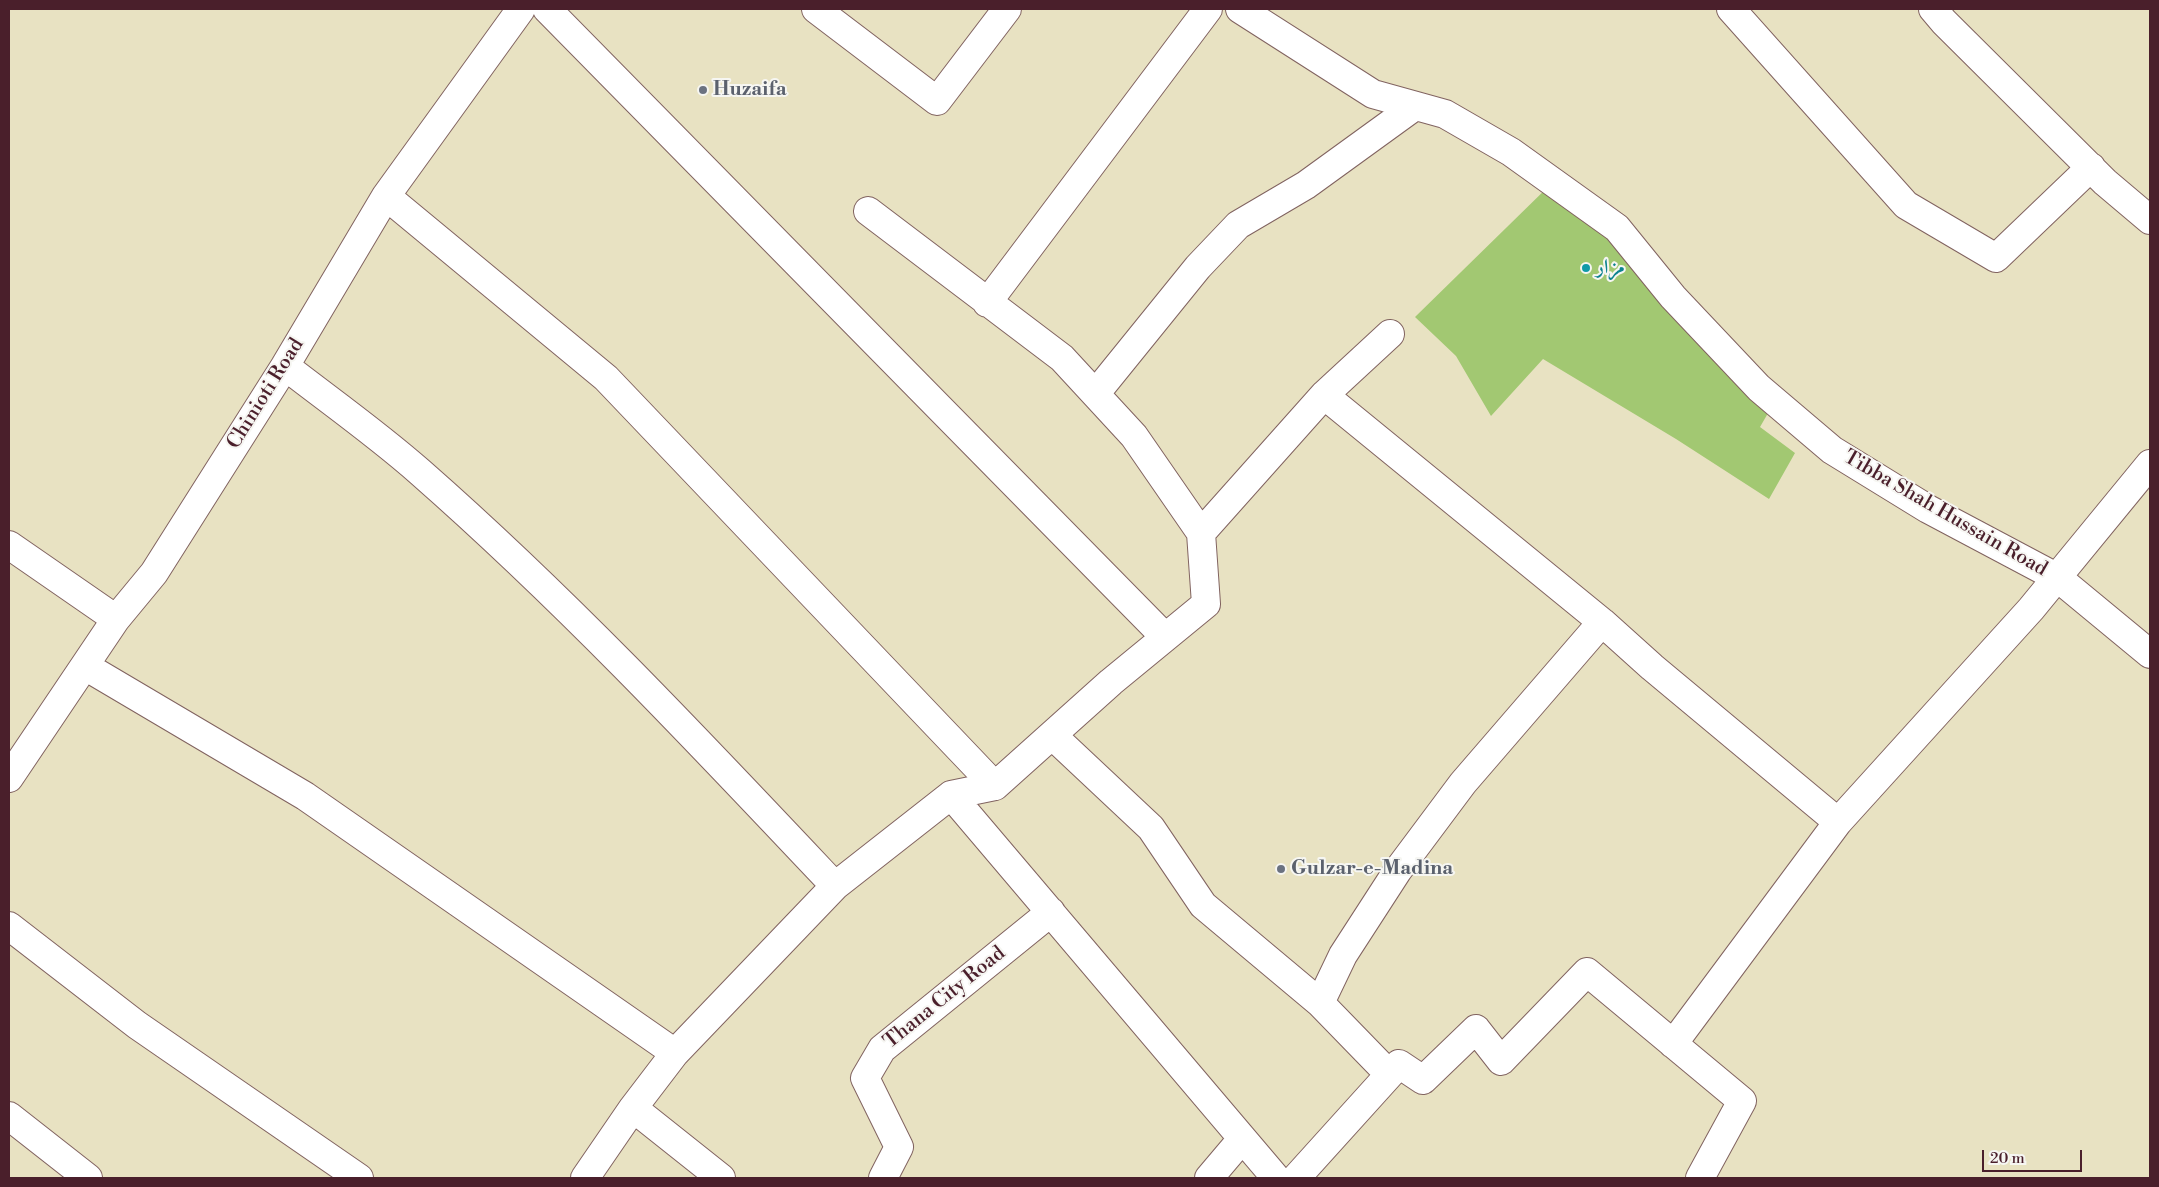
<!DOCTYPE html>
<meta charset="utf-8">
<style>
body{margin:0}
#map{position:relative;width:2159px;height:1187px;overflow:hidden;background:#e8e2c2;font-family:"Libre Bodoni",serif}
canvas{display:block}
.frame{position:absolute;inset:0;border:10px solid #4a1f2b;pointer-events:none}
.scale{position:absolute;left:1982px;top:1150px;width:100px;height:22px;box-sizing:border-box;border:2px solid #4a1f2b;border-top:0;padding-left:6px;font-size:15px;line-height:18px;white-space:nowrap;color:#4a1f2b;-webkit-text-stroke:4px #f6f6f2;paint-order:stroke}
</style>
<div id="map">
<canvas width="2159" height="1187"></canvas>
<div class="frame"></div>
<div class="scale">20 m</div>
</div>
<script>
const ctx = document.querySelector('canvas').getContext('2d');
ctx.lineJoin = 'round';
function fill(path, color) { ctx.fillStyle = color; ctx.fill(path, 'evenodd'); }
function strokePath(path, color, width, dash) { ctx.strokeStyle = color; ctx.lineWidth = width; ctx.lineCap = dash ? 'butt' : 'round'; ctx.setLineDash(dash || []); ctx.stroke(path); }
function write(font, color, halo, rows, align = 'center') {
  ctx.font = font + ' "Libre Bodoni",Amiri,serif'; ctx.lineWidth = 4; ctx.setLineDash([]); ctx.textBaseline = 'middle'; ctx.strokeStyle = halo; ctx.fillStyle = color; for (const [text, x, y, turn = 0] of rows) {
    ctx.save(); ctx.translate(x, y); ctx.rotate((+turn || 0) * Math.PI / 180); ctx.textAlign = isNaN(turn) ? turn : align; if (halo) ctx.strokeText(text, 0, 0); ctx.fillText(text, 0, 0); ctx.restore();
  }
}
const green = new Path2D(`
 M1553,182l222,219 -15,26 35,26 -26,46 -93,-60 -133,-80 -52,57 -35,-60 -41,-39z`);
const street = new Path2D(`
 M547,9l618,628
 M816,9l121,92 70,-92
 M1240,9l133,85 72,20 66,38 106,76 56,69 86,91 73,62 96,59 130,69 92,76
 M1731,9l175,196 90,53 95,-91
 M1933,9l11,13 161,160 45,38
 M386,196l220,182 389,408
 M868,211l194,147 72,78 67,97
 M987,303l221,-294
 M285,366c45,35 92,68 135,106 147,129 281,272 415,414
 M1096,393l102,-126 40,-42 68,-40 109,-79
 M1324,395l278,227 50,45 186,155
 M9,545l107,74
 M85,666l220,130 370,257
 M1053,736l98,92 52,77 117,98 69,71
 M9,778l107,-159 38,-46 131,-207 101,-170 135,-187
 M951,795l325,383
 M9,926l128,99 222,153
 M1320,1003l23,-48 55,-85 65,-87 139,-161
 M1673,1044l165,-222 193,-213 119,-145
 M633,1108l88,70
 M9,1116l79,62
 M585,1178l48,-70 42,-55 160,-167 116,-91 44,-9 116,-104 95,-78 -5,-71 123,-138 66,-61
 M883,1178l16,-31 -34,-69 17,-29 169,-137
 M1209,1178l33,-39
 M1296,1178l103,-114 24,16 53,-51 25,32 86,-89 155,129 -42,77`);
const markers = [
 [703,90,5,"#6b7280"],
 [1586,268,5,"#0f9aa8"],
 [1281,869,5,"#6b7280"]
];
const worshipNames = [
 ["Huzaifa",713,90],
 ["Gulzar-e-Madina",1291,869]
];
const cultureNames = [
 ["مزار",1596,268]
];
const streetNames = [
 ["Chinioti Road",266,394,-58],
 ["Tibba Shah Hussain Road",1945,514,30],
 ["Thana City Road",945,998,-39]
];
fill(green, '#a2c872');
strokePath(street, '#816360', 30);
strokePath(street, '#fff', 28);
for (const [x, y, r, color] of markers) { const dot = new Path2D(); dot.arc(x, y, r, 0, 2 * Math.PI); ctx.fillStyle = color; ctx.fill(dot); strokePath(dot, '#f6f6f2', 2); }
write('bold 20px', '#5b616d', '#f6f6f2', worshipNames, 'left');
write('bold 20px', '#0d838f', '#f6f6f2', cultureNames, 'left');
write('20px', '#4a1f2b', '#f6f6f2', streetNames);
</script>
